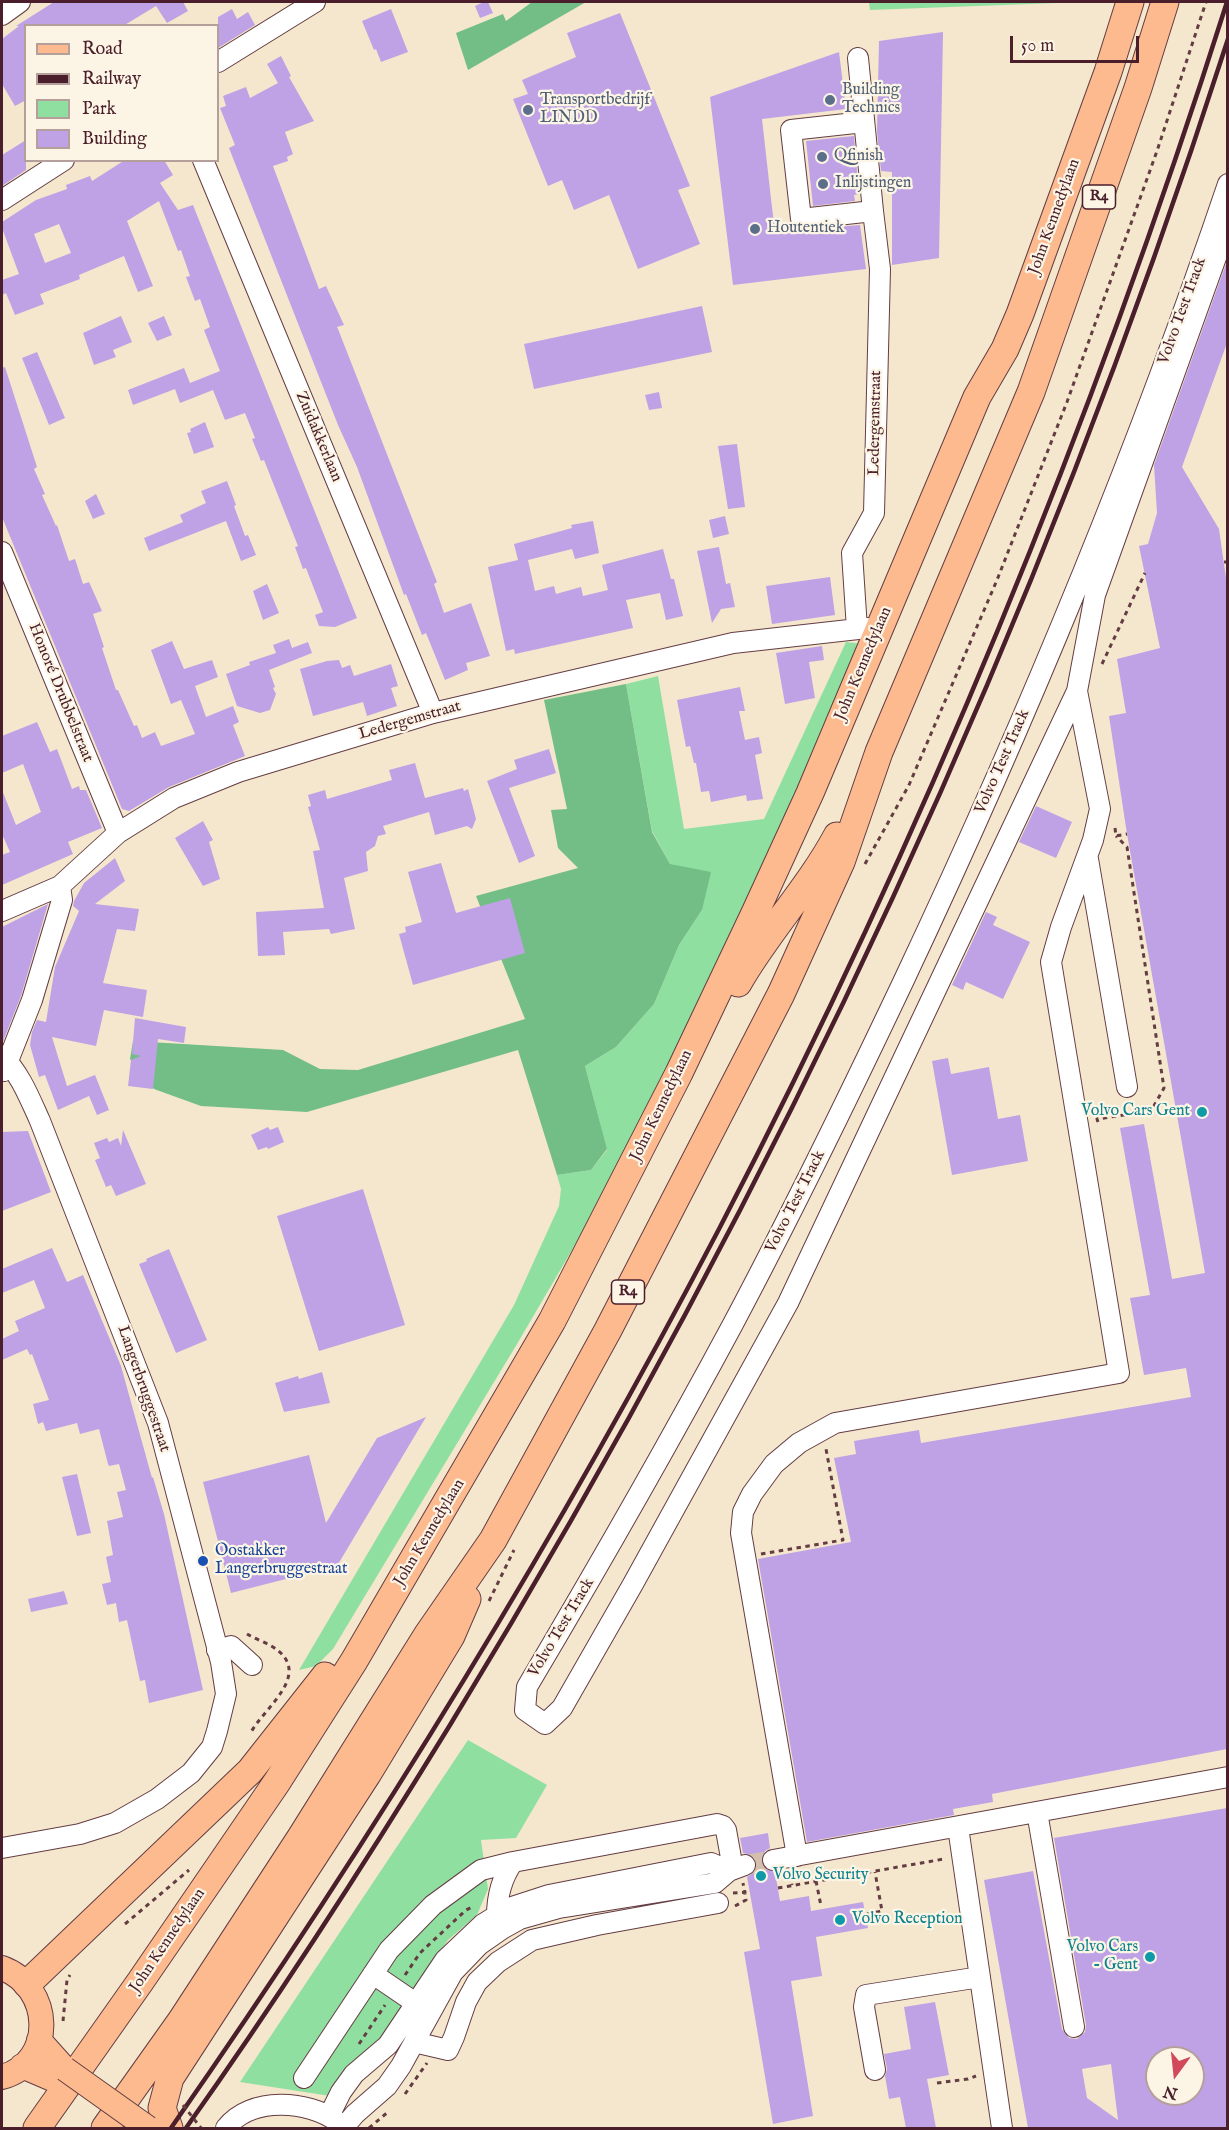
<!DOCTYPE html>
<meta charset="utf-8">
<style>
body{margin:0}
#map{position:relative;width:1229px;height:2130px;overflow:hidden;background:#f5e7cd;font-family:"IM FELL English",serif}
canvas{display:block}
.frame{position:absolute;inset:0;border:3px solid #4a1f2b;pointer-events:none}
.legend{position:absolute;left:24px;top:24px;width:195px;height:138px;box-sizing:border-box;background:#fcf5e5;border:2px solid #b59f9b;margin:0;padding:8px 10px;list-style:none;font-size:18px;color:#4a1f2b}
.legend li{display:flex;align-items:center;gap:12px;height:30px}
.legend b{width:30px;border:2px solid #b59f9b}
.north{position:absolute;left:1145px;top:2046px;width:60px;height:60px;box-sizing:border-box;background:#fcf5e5;border:2px solid #b59f9b;border-radius:50%;rotate:195deg;font-size:16px;font-weight:700;line-height:24px;text-align:center;color:#4a1f2b}
.north::after{content:'';display:block;margin:auto;width:21px;height:27px;background:#d1495b;clip-path:polygon(50% 0,100% 100%,50% 72%,0 100%)}
.scale{position:absolute;left:1010px;top:36px;width:129px;height:27px;box-sizing:border-box;border:3px solid #4a1f2b;border-top:0;padding-left:8px;font-size:18px;line-height:21px;white-space:nowrap;color:#4a1f2b;-webkit-text-stroke:4px #fcf5e5;paint-order:stroke}
</style>
<div id="map">
<canvas width="1229" height="2130"></canvas>
<div class="frame"></div>
<ul class="legend">
<li><b style="height:8px;background:#fcba8e"></b>Road</li>
<li><b style="height:8px;background:#4a1f2b"></b>Railway</li>
<li><b style="height:16px;background:#8fe0a0"></b>Park</li>
<li><b style="height:16px;background:#bea2e5"></b>Building</li>
</ul>
<div class="north">N</div>
<div class="scale">50 m</div>
</div>
<script>
const ctx = document.querySelector('canvas').getContext('2d');
ctx.lineJoin = 'round';
function fill(path, color) { ctx.fillStyle = color; ctx.fill(path, 'evenodd'); }
function strokePath(path, color, width, dash) { ctx.strokeStyle = color; ctx.lineWidth = width; ctx.lineCap = dash ? 'butt' : 'round'; ctx.setLineDash(dash || []); ctx.stroke(path); }
function write(font, color, halo, rows, align = 'center') {
  ctx.font = font + ' "IM FELL English",serif'; ctx.lineWidth = 4.5; ctx.setLineDash([]); ctx.textBaseline = 'middle'; ctx.strokeStyle = halo; ctx.fillStyle = color; for (const [text, x, y, turn = 0] of rows) {
    ctx.save(); ctx.translate(x, y); ctx.rotate((+turn || 0) * Math.PI / 180); ctx.textAlign = isNaN(turn) ? turn : align; if (halo) ctx.strokeText(text, 0, 0); ctx.fillText(text, 0, 0); ctx.restore();
  }
}
const green = new Path2D(`
 M869,2h215l-214,8z
 M846,642l17,2 -139,310 -135,267 -72,123 -184,305 -17,17 -17,4 215,-365 45,-99 2,-17 -4,-14 34,-5 16,-20 -22,-84 31,-19 38,-43 25,-59 23,-35 -32,-46 -18,-33 -26,-147 32,-8 26,153 80,-10z
 M468,1740l79,45 -31,53 -35,2 7,49 -11,26 -29,25 -28,39 -26,46 -43,41 -21,30 -90,-14z`);
const forest = new Path2D(`
 M532,2h54l-118,68 -12,-37 47,-19 3,7z
 M626,684l26,148 18,32 41,8 -9,38 -23,35 -25,59 -38,43 -31,19 22,83 -16,21 -34,5 -39,-125 -211,62 -106,-6 -47,-17 -24,-30 3,-18 150,9 37,19 38,1 167,-51 -49,-123 102,-28 -20,-20 -7,-38 16,-1 -23,-109z`);
const building = new Path2D(`
 M54,2h129l5,9 -21,12 -11,-17 -33,20h-97v74l-11,6 -13,-22v-45l17,-13h-3z
 M484,2h4l5,11 -13,5 -5,-12z
 M232,9l5,10 11,-7 7,13 -37,23v-31z
 M391,9l17,43 -27,10 -5,-13 -2,1 -12,-29z
 M620,13l70,173 -12,4 22,54 -62,25 -29,-74 -35,15 -12,-30 -14,6 -35,-87 15,-5 -6,-14 54,-23 -9,-24z
 M943,32l-4,226 -47,7v-93l-11,-1 -4,-39 2,-91z
 M839,52l7,57 -84,10 9,80 4,33 85,-7 6,44 -133,16 -23,-188z
 M281,56l10,20 -2,1 25,44 -29,11 8,22 -6,3 1,4 -15,5 46,123 7,-3 18,39 -7,2 1,2 99,253 -3,2 10,29 27,-10 19,53 -24,7 2,7 -23,10 -19,-47 -4,2 -16,-41 -2,1 -47,-128 -19,-42 -109,-277 6,-3 -15,-37 6,-2 -3,-10 23,-9 4,11 28,-15 -11,-19z
 M854,136l5,58 -5,1 1,6 -42,5 -7,-65z
 M26,140v30l-24,16v-31z
 M125,160h39l9,15 -13,8 18,27 15,-5 164,413 -22,9 -16,-1 -4,-11 8,-3 -17,-44 -3,1 -8,-22 3,-1 -34,-86 -3,1 -9,-22 3,-1 -10,-25 -20,7 -12,-30 -33,13 -5,-14 -42,16 -5,-15 56,-22 6,15 30,-12 -16,-41 6,-3 -10,-28 -5,2 -9,-24 4,-1 -9,-26 -3,1 -19,-50 -32,20 26,65 -15,6 -14,-36 -45,19 1,4 -40,15 4,10 -29,11 -9,-22 -4,2v-15l17,-6 -17,-46v-6l34,-22 31,-11 -1,-4 24,-9 2,5zM59,224l12,29 -26,10 -11,-29z
 M1227,261v82l-45,124 37,62 8,56v1164l-235,45 1,8 -40,7 1,6 -147,27 -49,-283 93,-17 -17,-84 22,-4 -2,-13 65,-11 2,13 270,-46 -5,-29 -42,7 -14,-77 20,-3 -30,-167 24,-4 28,155 33,-6 -78,-439 -18,-118 17,-3 -9,-54 43,-11 -21,-102 9,-2 9,-31 -3,-48z
 M702,306l10,46 -178,37 -10,-45z
 M121,316l11,26 -19,8 3,7 -22,8 -11,-32z
 M164,316l8,19 -15,6 -9,-18z
 M37,352l28,66 -16,7 -27,-67z
 M5,367l32,100 -3,2 11,25 -3,1 14,31 1,-1 12,36 6,-2 8,25 6,-2 13,29 -9,3 11,33 -2,1 14,42h2l16,36 3,-1 5,13 13,-6 6,14 34,-12 -14,-34 -10,4 -20,-54 21,-9 12,28 28,-9 6,17 -23,9 11,31 27,-11 6,16 -6,3 12,31 -76,31 -40,24 -7,-2 -120,-292v-149z
 M659,392l3,16 -13,2 -4,-15z
 M205,422l9,25 -20,7 -7,-21 4,-1 -1,-3z
 M737,444l8,63 -17,2 -10,-63z
 M227,481l9,24 -2,1 11,30 3,-1 8,20 -15,6 -15,-40 -77,30 -5,-13 39,-16 -3,-7 26,-12 -5,-12z
 M96,494l9,20 -12,5 -8,-18z
 M725,516l4,18 -16,4 -4,-18z
 M593,521l6,32 -24,6 -3,-10 -44,11 7,31 19,-5 2,8 25,-7 2,9 25,-6 -6,-25 61,-16 8,30h3l9,37 -17,4 -6,-27 -34,7 7,28 -118,26 -1,-5 -8,2 -18,-84 30,-7 -4,-16 58,-16 -1,-3z
 M719,547l7,37 4,-1 5,24 -14,2 -9,14 -15,-72z
 M830,577l5,38 -63,9 -6,-38z
 M267,584l12,29 -16,7 -10,-29z
 M289,639l3,9 16,-6 4,11 -43,17 6,17 -2,1 3,6 -6,16 -10,3 -23,-7 -11,-32 24,-9 -1,-3 27,-9 -3,-8z
 M822,646l2,14 -15,2 6,36 -30,6 -9,-51z
 M339,660l3,8 8,-3 4,11 37,-12 7,22 -7,2 6,18 -30,10 -4,-14 -50,14 -13,-47 27,-8z
 M740,687l5,24h-6l6,29 14,-3 3,16 -7,2 8,44 -16,2 -1,-6 -35,7 -2,-11 -8,1 -5,-29h-2l-4,-17 -4,1 -9,-47z
 M37,722l13,30 7,-3 15,40 7,-3 1,4h6l16,38 -34,14 5,12 -71,31v-30l8,-3 -8,-18v-44l14,35 25,-13 -18,-48 -21,9v-37z
 M549,749l7,24 -47,15 26,68 -16,7 -32,-82 30,-12 -3,-9z
 M415,763l10,35 38,-10 1,3 4,-2 8,30 -4,10 -5,-3 -32,9 -6,-23 -46,14 3,8 -8,2 -3,10 -9,6 2,19 -24,7 11,51 -24,5 -2,-5 -46,3 2,23 -27,1 -2,-44 68,-4 -11,-57 7,-1 -12,-43 3,-1 -3,-11 17,-5 2,9 65,-19 -3,-10z
 M1036,806l36,16 -16,36 -37,-16z
 M203,821l10,19 -4,2 11,37 -17,7 -28,-48z
 M115,858l10,23 -30,23 44,5 -4,22 -18,-2 -14,54 44,7 -4,27 -39,-7 -8,36 -44,-9 15,49 28,-11 14,35 -12,5 -8,-19 -31,14 -13,-35 -6,2 -9,-32 2,-13 5,-12 9,2 9,-55 24,-56 -6,-5 1,-5 10,-18z
 M441,863l15,50 54,-15 15,55 -112,32 -14,-51 7,-2 -1,-5 17,-5 -14,-50z
 M48,904l-27,92 -19,48v-117z
 M986,912l11,5 -4,8 37,17 -27,57 -37,-17 -3,8 -11,-5z
 M135,1018l51,9 -2,16 -26,-4 -5,50 -25,-3 3,-26 10,-4 -9,-2z
 M948,1058l3,16 38,-7 9,52 22,-4 8,46 -76,14 -20,-114z
 M268,1127l2,3 8,-3 6,15 -16,7 -1,-2 -9,3 -7,-15z
 M123,1130l23,54 -30,12 -5,-11 -5,2 -11,-27 5,-2 -6,-15 13,-5 2,4 9,-4 3,8z
 M28,1131l23,61 -49,19v-79z
 M363,1189l42,136 -86,26 -42,-135z
 M52,1248l15,34 16,-7 38,91 31,112 1,-1 11,37 39,176 -54,13 -4,-23 -5,1 -13,-61 -8,2 -3,-19 -9,2 -5,-21 9,-2 -5,-25 7,-2 -6,-34 16,-4 -6,-25 9,-2 -7,-26 -10,2 -1,-2 -9,-35 -19,5 -3,-11 -31,8 -3,-9 -5,2 -5,-20 16,-4 -17,-46 -2,1 -3,-6 -25,11v-21l17,-8 -4,-10 30,-13 -11,-28 -32,13v-24z
 M169,1249l38,91 -31,13 -37,-89 8,-3 -1,-2z
 M322,1372l8,31 -46,9 -9,-29 23,-7 1,3z
 M426,1417l-89,149 -106,27 -28,-111 106,-27 17,68 51,-85z
 M77,1474l14,59 -14,3 -15,-59z
 M64,1591l4,13 -37,8 -3,-13z
 M1227,1808v320h-199l-44,-248 49,-9 29,158 7,9 8,1 8,-7 1,-7 -32,-187zM1157,2058h36v36h-36zM1111,2064l7,56 -31,-22 -5,-29z
 M768,1833l2,15 -5,3 -4,11 3,6 11,4 5,29 29,-5 2,15 52,-9 5,26 -52,9 6,39 -31,5 22,135 -40,8 -29,-172 16,-3 -13,-72 8,-5 1,-11 -4,-6 -9,-2 -3,-15z
 M935,2002l14,73 -22,4 9,49h-30l-6,-31 -11,2 -4,-23 2,-7 -3,-15 27,-5 -7,-42z`);
const minorTunnel = new Path2D(`
 M745,1865l28,-5`);
const path = new Path2D(`
 M1224,562h4
 M1102,664l43,-91
 M1115,828l1,8 11,-2
 M865,864l44,-79 88,-205 70,-178 90,-251 49,-149
 M1098,1122l-1,-3 54,-8 13,-23 -37,-241 -11,-11
 M761,1554l82,-14 -17,-91
 M489,1601l25,-51
 M247,1634c8,5 18,8 26,13 42,27 -10,61 -23,87
 M790,1875l2,10
 M816,1881l5,25
 M778,1888l166,-29
 M733,1893l17,-1
 M735,1906l11,-6 -3,-17
 M867,1914l15,-3 -7,-39
 M125,1924l64,-54
 M405,1975l15,-22 46,-43 8,-4
 M63,2021l4,-41 3,-5
 M359,2044l26,-39
 M937,2083l31,-4 8,-3
 M405,2094l22,-31
 M369,2128l19,-16`);
const minor = new Path2D(`
 M2,15l18,-13
 M218,62l97,-60
 M864,122l-73,8 10,89 72,-8
 M203,160l230,553
 M1228,184c-92,272 -202,537 -324,796 -55,116 -111,231 -171,344 -66,123 -135,243 -206,363l-2,23 20,14 17,-16 71,-124 155,-281 289,-612 18,-96 133,-371
 M2,200l62,-40
 M2,552l116,281
 M857,629l-5,-76 22,-40 6,-244 -7,-58 -15,-153
 M1088,859l39,228
 M2,911l58,-25 58,-53 56,-35 64,-26 195,-59 300,-70 134,-15
 M2,1056c18,17 28,43 38,65l118,302 63,239 5,32 -9,37 -5,16 -21,26 -34,26 -42,24 -35,11 -78,14
 M4,1071l28,-71 30,-100 -2,-14
 M217,1650l14,-4 21,19
 M1037,1812l37,215
 M958,1827l44,301
 M797,1856l-56,-323 2,-21 9,-18 22,-30 25,-21 36,-20 284,-50 -68,-411 10,-35 32,-87 7,-31 -23,-118
 M773,1860l455,-83
 M497,1916c0,-20 4,-37 16,-54l204,-38 6,2 3,4 7,39
 M373,1974l44,30
 M414,2042l34,8 6,-13 12,-35 11,-20 21,-20 34,-22 65,-15 121,-22
 M875,2070l-11,-63 2,-12 114,-18
 M304,2078l85,-128 44,-45 48,-35 32,-8
 M329,2116l12,-24 13,-18 34,-29 57,-85 38,-36 26,-16 40,-13 162,-32 18,8
 M344,2127l11,-13 32,-28 14,-20 52,-94 26,-27 23,-16 18,-10 39,-11 156,-25 14,-12 16,-6
 M226,2128c25,-32 82,-28 112,-6`);
const major = new Path2D(`
 M2,1968c51,19 54,94 0,109
 M39,2040l26,29
 M22,2066l35,15`);
const highway = new Path2D(`
 M738,983c29,-51 71,-95 99,-147
 M27,1984l223,-213 75,-95
 M37,2128l103,-146 137,-200 77,-121 198,-340 127,-248 76,-160 55,-120 167,-396 28,-48 15,-35 88,-242 22,-70
 M105,2128l76,-107 120,-184 127,-203 65,-94 115,-210 173,-336 60,-132 38,-110 152,-360 107,-304 27,-86
 M169,2128l-7,-20 8,-30 198,-305 83,-137 16,-37`);
const rail = new Path2D(`
 M171,2128c201,-288 385,-587 548,-899 204,-393 374,-805 508,-1227
 M186,2128c93,-131 180,-266 264,-403 324,-530 588,-1095 778,-1686`);
const pathBridge = new Path2D(`
 M183,2105l18,23`);
const majorBridge = new Path2D(`
 M65,2069l83,59`);
const markers = [
 [830,100,6,"#5c6f8a"],
 [528,110,6,"#5c6f8a"],
 [822,157,6,"#5c6f8a"],
 [823,184,6,"#5c6f8a"],
 [755,229,6,"#5c6f8a"],
 [1202,1112,6,"#0f9aa8"],
 [203,1561,6,"#1a4fb4"],
 [761,1876,6,"#0f9aa8"],
 [840,1920,6,"#0f9aa8"],
 [1150,1957,6,"#0f9aa8"]
];
const shields = [
 [1099,197,33],
 [628,1292,33]
];
const shieldNames = [
 ["R4",1099,197],
 ["R4",628,1292]
];
const serviceNames = [
 ["Building",842,91],
 ["Technics",842,109],
 ["Transportbedrijf",540,101],
 ["LINDD",540,119],
 ["Qfinish",834,157],
 ["Inlijstingen",835,184],
 ["Houtentiek",767,229]
];
const streetNames = [
 ["John Kennedylaan",1055,217,-70],
 ["Volvo Test Track",1183,311,-70],
 ["Ledergemstraat",876,423,-89],
 ["Zuidakkerlaan",318,437,67],
 ["John Kennedylaan",864,664,-67],
 ["Honoré Drubbelstraat",60,693,68],
 ["Ledergemstraat",410,721,-16],
 ["Volvo Test Track",1003,762,-66],
 ["John Kennedylaan",662,1106,-64],
 ["Volvo Test Track",796,1202,-63],
 ["Langerbruggestraat",143,1389,71],
 ["John Kennedylaan",430,1533,-59],
 ["Volvo Test Track",562,1628,-59],
 ["John Kennedylaan",168,1941,-56]
];
const cultureNames = [
 ["Volvo Cars Gent",1190,1112],
 ["Volvo Security",773,1876,"left"],
 ["Volvo Reception",852,1920,"left"],
 ["Volvo Cars",1138,1948],
 ["- Gent",1138,1966]
];
const transitNames = [
 ["Oostakker",215,1552],
 ["Langerbruggestraat",215,1570]
];
fill(green, '#8fe0a0');
fill(forest, '#73be86');
fill(building, '#bea2e5');
strokePath(minorTunnel, '#d3bfad', 20, [20, 10]);
strokePath(minor, '#643d43', 22);
strokePath(major, '#643d43', 26);
strokePath(highway, '#643d43', 29);
strokePath(path, '#643d43', 3, [4.5, 4.5]);
strokePath(minor, '#fff', 20);
strokePath(major, '#fcba8e', 24);
strokePath(highway, '#fcba8e', 27);
strokePath(rail, '#4a1f2b', 4.5);
strokePath(majorBridge, '#643d43', 26, []);
strokePath(pathBridge, '#643d43', 3, [4.5, 4.5]);
strokePath(majorBridge, '#fcba8e', 24);
for (const [x, y, r, color] of markers) { const dot = new Path2D(); dot.arc(x, y, r, 0, 2 * Math.PI); ctx.fillStyle = color; ctx.fill(dot); strokePath(dot, '#fcf5e5', 2); }
for (const [x, y, w] of shields) { const box = new Path2D(); box.roundRect(x - w / 2, y - 12, w, 24, 4.5); ctx.fillStyle = '#fcf5e5'; ctx.fill(box); strokePath(box, '#4a1f2b', 1.5); }
write('bold 15px', '#4a1f2b', null, shieldNames);
write('16px', '#4e5e75', '#fcf5e5', serviceNames, 'left');
write('16px', '#4a1f2b', '#fcf5e5', streetNames);
write('16px', '#0d838f', '#fcf5e5', cultureNames, 'right');
write('16px', '#164399', '#fcf5e5', transitNames, 'left');
</script>
